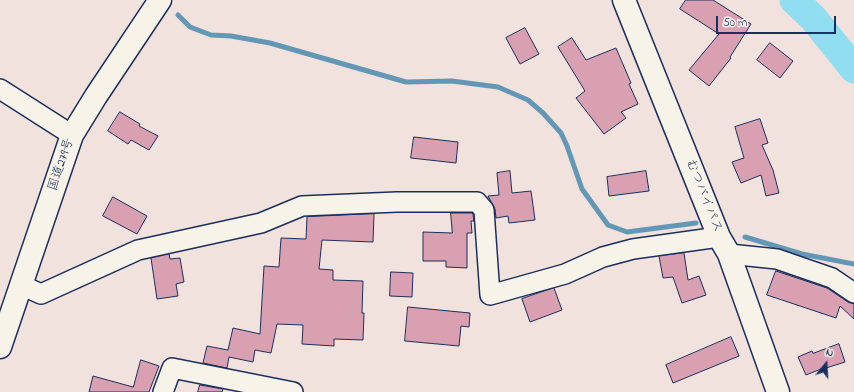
<!DOCTYPE html>
<meta charset="utf-8">
<style>
body{margin:0}
#map{position:relative;width:854px;height:392px;overflow:hidden;background:#f1e2dd;font-family:"Indie Flower",sans-serif}
canvas{display:block}
.north{position:absolute;left:806px;top:344px;width:40px;height:40px;-webkit-text-stroke:3px #f7f3e8;paint-order:stroke;rotate:18deg;font-size:11px;font-weight:700;line-height:16px;text-align:center;color:#1b2f5e}
.north::after{content:'';display:block;margin:auto;width:14px;height:18px;background:#1b2f5e;clip-path:polygon(50% 0,100% 100%,50% 72%,0 100%)}
.scale{position:absolute;left:716px;top:16px;width:120px;height:18px;box-sizing:border-box;border:2px solid #1b2f5e;border-top:0;padding-left:5px;font-size:12px;line-height:14px;white-space:nowrap;color:#1b2f5e;-webkit-text-stroke:3px #f7f3e8;paint-order:stroke}
</style>
<div id="map">
<canvas width="854" height="392"></canvas>
<div class="north">N</div>
<div class="scale">50 m</div>
</div>
<script>
const ctx = document.querySelector('canvas').getContext('2d');
ctx.lineJoin = 'round';
function strokePath(path, color, width, dash) { ctx.strokeStyle = color; ctx.lineWidth = width; ctx.lineCap = dash ? 'butt' : 'round'; ctx.setLineDash(dash || []); ctx.stroke(path); }
function fill(path, color) { ctx.fillStyle = color; ctx.fill(path, 'evenodd'); }
function write(font, color, halo, rows, align = 'center') {
  ctx.font = font + ' "Indie Flower","Klee One",sans-serif'; ctx.lineWidth = 3; ctx.setLineDash([]); ctx.textBaseline = 'middle'; ctx.strokeStyle = halo; ctx.fillStyle = color; for (const [text, x, y, turn = 0] of rows) {
    ctx.save(); ctx.translate(x, y); ctx.rotate((+turn || 0) * Math.PI / 180); ctx.textAlign = isNaN(turn) ? turn : align; if (halo) ctx.strokeText(text, 0, 0); ctx.fillText(text, 0, 0); ctx.restore();
  }
}
const stream = new Path2D(`
 M178,15l12,12 21,8 20,1 39,7 136,39 46,-1 46,6 30,13 15,13 18,20 6,13 15,43 26,36 19,7 69,-9
 M745,237l57,17 52,10`);
const river = new Path2D(`
 M794,0l19,18 41,51`);
const building = new Path2D(`
 M686,0h27l38,24 -21,33 1,1 -22,28 -20,-16 30,-36 -39,-25z
 M525,28l14,26 -19,10 -14,-26z
 M572,38l14,22 30,-12 15,35 -2,1 9,20 -17,8 5,6 -22,16 -28,-36 9,-7 -27,-44z
 M770,43l23,18 -13,17 -23,-18z
 M120,112l20,12 -1,2 19,10 -9,14 -18,-10 -3,4 -20,-13z
 M760,119l8,24 -6,2 11,25 6,23 -13,3 -5,-21 -20,8 -9,-21 12,-4 -9,-31z
 M414,137l44,5 -2,21 -45,-5z
 M510,171l2,22 19,-2 4,29 -26,3 -1,-7 -12,2 -1,-9 -7,-13 11,-1 -2,-22z
 M646,171l3,20 -40,5 -2,-19z
 M113,197l34,19 -10,18 -34,-18z
 M451,213h21l1,1 1,7h-3l1,12h-5v35l-21,-1v-6h-23v-29l29,1z
 M374,214l-1,28 -51,-2 -3,29 14,1v10l30,1 -1,32h2l-1,27 -29,-1v7l-32,-2 1,-19 -26,-1 -6,29 -16,-3 -2,12 -24,-5 -2,11 -24,-5 4,-17 21,4 5,-22 27,6 4,-68 15,1 2,-29 25,1 1,-22z
 M684,253l4,27 11,-4 7,19 -24,8 -9,-26 -10,1 -4,-22z
 M169,254l1,5 10,-1 4,24 -8,2 2,12 -21,3 -6,-41z
 M776,271l51,17 21,14 6,2v15l-14,-13 -4,12 -69,-23z
 M391,272l22,1 -1,24 -22,-1z
 M554,288l8,22 -32,12 -8,-23z
 M408,307l62,6 -1,14 -8,-1 -2,20 -54,-5z
 M731,337l8,19 -66,27 -7,-18z
 M839,344l6,18 -19,6v-1l-20,8 -8,-18 14,-6 1,2z
 M141,360l18,6 -10,26h-60l4,-16 40,11z
 M200,385l23,4 -1,3h-24z`);
const minor = new Path2D(`
 M0,89l72,46
 M729,254l48,5 55,19 22,15
 M21,285l20,9 97,-44 123,-27 41,-17 95,-4h80l7,8 6,85 75,-21 38,-17 30,-8 86,-12
 M163,392l9,-24 121,24`);
const trunk = new Path2D(`
 M624,0l95,237 10,17 49,138
 M0,347l72,-212 24,-39 64,-96`);
const streetNames = [
 ["国道279号",62,165,-71],
 ["むつバイパス",703,196,68]
];
strokePath(stream, '#6298b6', 5);
strokePath(river, '#91def0', 29);
fill(building, '#d8a0b1');
strokePath(building, '#1b2f5e', 1);
strokePath(minor, '#1b2f5e', 22);
strokePath(trunk, '#1b2f5e', 25);
strokePath(minor, '#f7f3e8', 19);
strokePath(trunk, '#f7f3e8', 22);
write('13px', '#1b2f5e', '#f7f3e8', streetNames);
</script>
